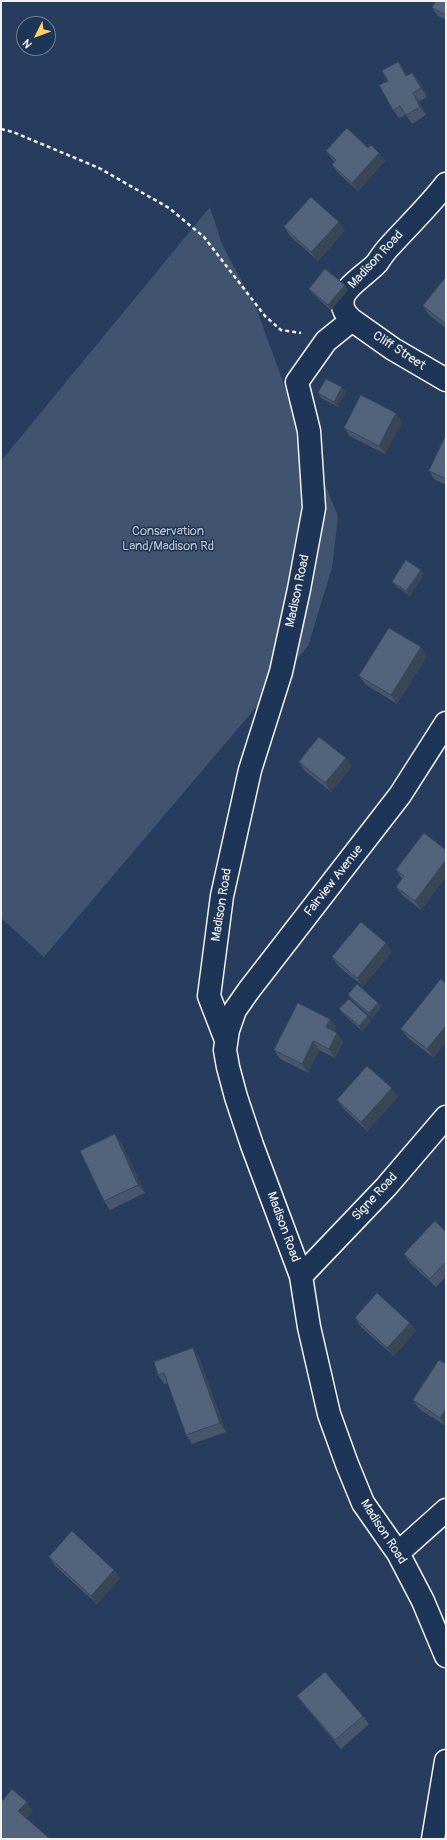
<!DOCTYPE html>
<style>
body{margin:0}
#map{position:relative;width:447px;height:1840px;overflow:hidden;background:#263d5d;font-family:Pangolin,sans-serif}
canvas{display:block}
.frame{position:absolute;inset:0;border:2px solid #f4f1e8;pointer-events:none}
.north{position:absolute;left:16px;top:16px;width:40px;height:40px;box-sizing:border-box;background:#1d3557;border:1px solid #738091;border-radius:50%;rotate:228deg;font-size:11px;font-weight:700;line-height:16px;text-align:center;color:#f4f1e8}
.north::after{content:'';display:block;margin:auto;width:14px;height:18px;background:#ffd166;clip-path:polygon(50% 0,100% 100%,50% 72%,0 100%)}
</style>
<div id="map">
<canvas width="447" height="1840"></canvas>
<div class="frame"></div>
<div class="north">N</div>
</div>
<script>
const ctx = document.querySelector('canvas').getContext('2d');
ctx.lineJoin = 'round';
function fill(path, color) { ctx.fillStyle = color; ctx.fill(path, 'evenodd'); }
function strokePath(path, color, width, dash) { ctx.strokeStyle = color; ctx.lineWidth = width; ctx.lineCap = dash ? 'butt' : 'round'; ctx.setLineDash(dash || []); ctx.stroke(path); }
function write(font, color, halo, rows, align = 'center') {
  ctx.font = font + ' Pangolin,sans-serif'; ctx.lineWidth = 3; ctx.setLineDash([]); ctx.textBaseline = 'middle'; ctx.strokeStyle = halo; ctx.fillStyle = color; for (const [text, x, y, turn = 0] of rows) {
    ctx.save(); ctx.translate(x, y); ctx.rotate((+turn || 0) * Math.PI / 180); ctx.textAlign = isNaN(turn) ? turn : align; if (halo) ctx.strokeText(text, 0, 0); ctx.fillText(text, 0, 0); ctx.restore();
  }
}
const green = new Path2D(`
 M210,207l12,37 35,66 27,75 54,131 -6,52 -24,78 -264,311 -43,-39v-457z`);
const path = new Path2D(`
 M1,129l12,3 86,36 70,40 35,29 61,79 16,14 20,3`);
const minor = new Path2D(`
 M352,320l41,29 53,31
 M446,723l-46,72 -151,195 -14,20 -7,20 -3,20 3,17 8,30 16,48 49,131 8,51 20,87 18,50 16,39 35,50 25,48 23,55
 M226,1040l-17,-44 13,-100 28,-126 31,-98 18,-83 15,-81 -5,-77 -12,-49 29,-41 26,-21c-7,-6 -11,-12 -9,-22 3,-12 25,-25 34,-35 4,-6 8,-12 13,-17 19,-21 39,-40 56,-62
 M301,1276l85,-89 60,-70
 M398,1553l48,-43
 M433,1839l13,-78`);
const wall = new Path2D(`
 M446,1v19l-8,-4 -6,-8z
 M398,62l9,14 5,-3 7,8 8,16 -8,4 7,14 -14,9 -6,-9 -7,3 -6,-8 -5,-29z
 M368,148l11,5 6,8 -27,30 -20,-18 -6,-8 3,-3 -3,-3 -6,-8z
 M284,227l61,3 -27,31 -28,-25z
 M446,278v50l-17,-13 -6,-9z
 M309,289l39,1 -17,20 -19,-17z
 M342,387l3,5 -7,15 -17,-9 -3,-5z
 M402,422l-17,32 -35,-18 -6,-8z
 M446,438v47l-11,-5 -6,-9z
 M424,574l-14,22 -14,-10 -4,-4z
 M427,656l-30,48 -32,-20 -6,-8z
 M346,758l6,8 -21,26 -26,-21 -6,-9z
 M446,850v27l-25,33 -19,-15 -6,-8 6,-8 -6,-9z
 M392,952l-29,34 -25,-20 -6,-9z
 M441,979l-7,79 -26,-20 -7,-9z
 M348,995l34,12 -10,11 -21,-19z
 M339,1009l29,7 3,5 -9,10 -19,-17z
 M330,1019l6,8 -2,5 3,1 6,9 -8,16 -16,-8 -11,23 -28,-14 -6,-9z
 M392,1088l6,9 -31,34 -24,-23 -6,-8z
 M121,1143l24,50 -35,17 -6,-9z
 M446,1232v45l-10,10 -26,-24 -6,-9z
 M355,1318l55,5 6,8 -22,25 -33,-29z
 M199,1357l27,75 -34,12 -6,-9 -18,-52 -4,1 -6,-9z
 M446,1364v62l-27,-17 -6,-9z
 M49,1557l65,13 6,8 -23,26 -42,-38z
 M297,1696l66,20 6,8 -28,25 -38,-45z`);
const shadedWall = new Path2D(`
 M398,62l6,9 8,14 -6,-9z
 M412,73l7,8 8,16 -6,-9z
 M413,93l6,8 7,14 -6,-8z
 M379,153l6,8 -27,30 -6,-8z
 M339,222l6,8 -27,31 -7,-9z
 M345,285l3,5 -17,20 -3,-5z
 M342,387l3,5 -7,15 -4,-5z
 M396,413l6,9 -17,32 -6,-8z
 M421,570l3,4 -14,22 -4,-5z
 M421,647l6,9 -30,48 -6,-9z
 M346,758l6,8 -21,26 -6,-9z
 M446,860v17l-25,33 -6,-9z
 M386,943l6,9 -29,34 -6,-8z
 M378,1003l4,4 -10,11 -3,-5z
 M368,1016l3,5 -9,10 -3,-5z
 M330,1019l6,8 -4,9 -6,-9z
 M446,1026v16l-12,16 -7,-9z
 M337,1033l6,9 -8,16 -6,-9z
 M313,1041l6,9 -11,23 -6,-9z
 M392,1088l6,9 -31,34 -6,-9z
 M115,1134l6,9 24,50 -7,-8z
 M410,1323l6,8 -22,25 -7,-8z
 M193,1348l6,9 27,75 -6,-9z
 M446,1409v17l-6,-8z
 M114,1570l6,8 -23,26 -6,-8z
 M27,1802l6,9 -8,9 -7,-9z`);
const building = new Path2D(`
 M436,1h10v14l-14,-7z
 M398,62l8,14 6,-3 9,15 -8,5 7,14 -14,8 -6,-9 -7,4 -14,-25 9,-4 -6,-10z
 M347,128l21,20 3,-3 8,8 -27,30 -20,-18 4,-5 -10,-9z
 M311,197l28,25 -28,30 -27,-25z
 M325,269l20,16 -17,20 -19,-16z
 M445,278h1v46l-23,-18z
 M326,379l16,8 -8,15 -16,-9z
 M361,395l35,18 -17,33 -35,-18z
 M445,437l1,1v41l-17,-8z
 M406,560l15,10 -15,21 -14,-9z
 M389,628l32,19 -30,48 -32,-19z
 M319,737l27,21 -21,25 -26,-21z
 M424,833l22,17v10l-31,41 -19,-14 8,-11 -8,-6z
 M361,922l25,21 -29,35 -25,-21z
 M441,979l5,4v43l-19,23 -26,-20z
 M357,984l21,19 -9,10 -21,-18z
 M349,999l19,17 -9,10 -20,-17z
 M298,1003l32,16 -4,8 11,6 -8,16 -16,-8 -11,23 -28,-14z
 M367,1066l25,22 -31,34 -24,-22z
 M115,1134l23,51 -34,16 -24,-50z
 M435,1221l11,11v30l-16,17 -26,-25z
 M377,1293l33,30 -23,25 -32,-30z
 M193,1348l27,75 -34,12 -22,-62 -6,2 -4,-13z
 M439,1360l7,4v45l-6,9 -27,-18z
 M72,1531l42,39 -23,26 -42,-39z
 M325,1672l38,44 -28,24 -38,-44z
 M12,1789l15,13 -9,9 32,28h-49v-42l2,3z`);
const streetNames = [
 ["Madison Road",376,260,-47],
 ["Cliff Street",399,351,33],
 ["Madison Road",298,591,-78],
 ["Fairview Avenue",334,881,-52],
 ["Madison Road",222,905,-81],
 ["Signe Road",375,1197,-47],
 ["Madison Road",283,1227,70],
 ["Madison Road",383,1532,57]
];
const parkNames = [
 ["Conservation",168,532],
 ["Land/Madison Rd",168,547]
];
fill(green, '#40546f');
strokePath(minor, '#f4f1e8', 25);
strokePath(path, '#f4f1e8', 2.5, [4, 3]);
strokePath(minor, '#1d3557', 22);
fill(wall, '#47566a');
fill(shadedWall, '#394656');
fill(building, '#52647b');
strokePath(building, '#394656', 1);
write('13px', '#f4f1e8', '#1d3557', streetNames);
write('13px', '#bec2c4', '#1d3557', parkNames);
</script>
